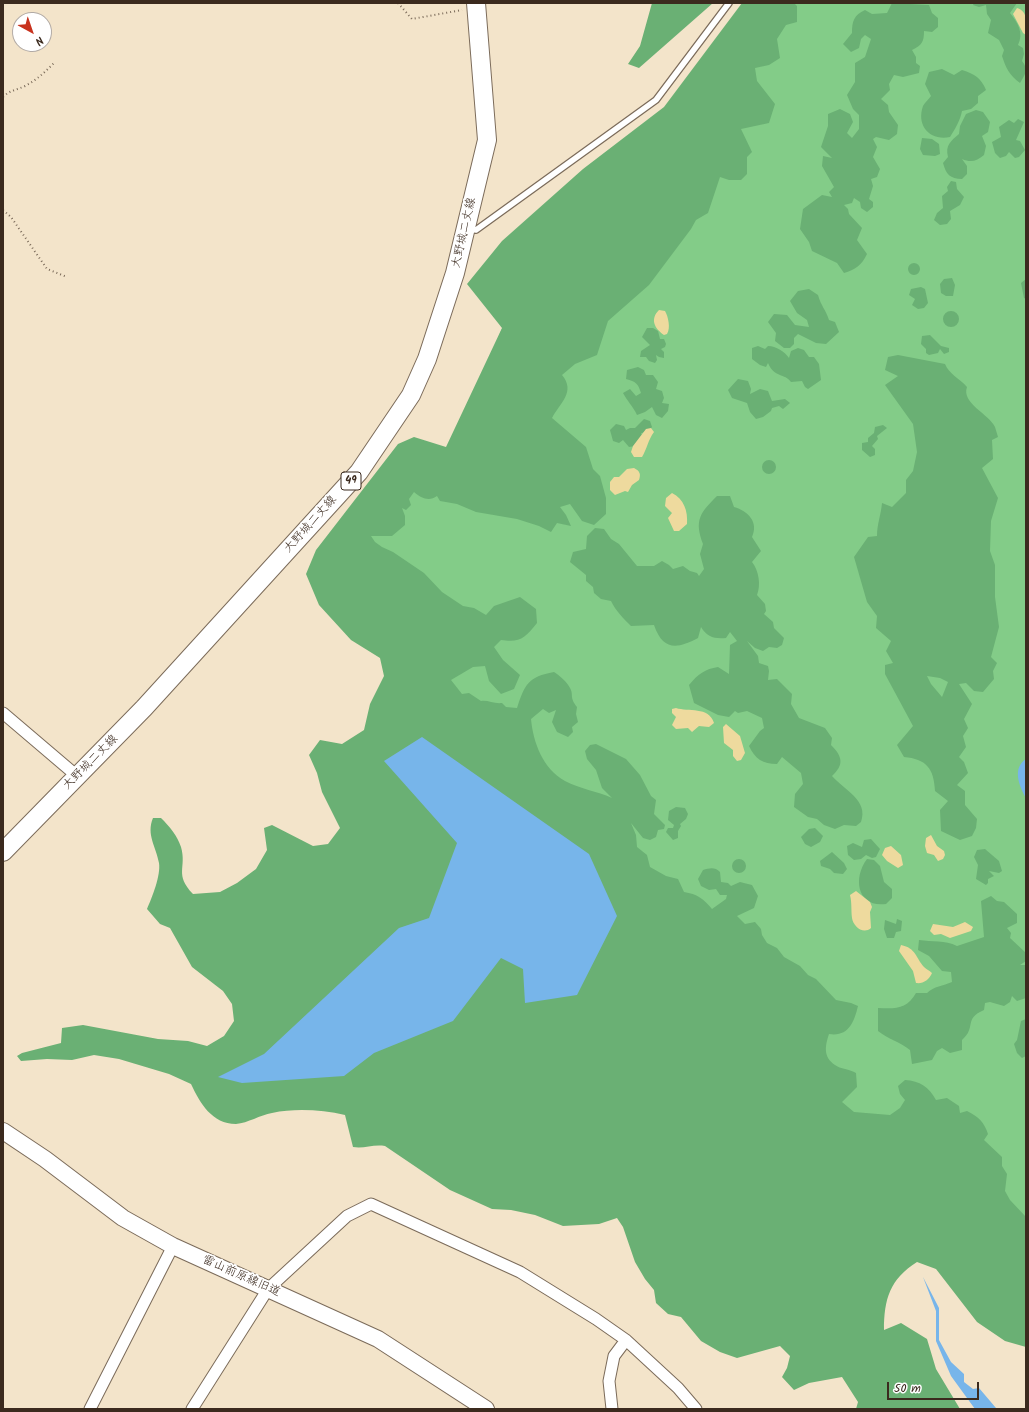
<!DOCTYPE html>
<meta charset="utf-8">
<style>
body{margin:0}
#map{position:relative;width:1029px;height:1412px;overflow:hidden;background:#f3e4ca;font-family:Kalam,sans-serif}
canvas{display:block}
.frame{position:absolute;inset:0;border:4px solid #3b2a1e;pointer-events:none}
.north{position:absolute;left:12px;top:12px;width:40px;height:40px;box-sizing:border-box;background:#fff;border:1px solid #b1aaa5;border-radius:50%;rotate:140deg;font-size:11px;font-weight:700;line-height:16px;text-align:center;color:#3b2a1e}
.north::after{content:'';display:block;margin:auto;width:14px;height:18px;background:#c8321e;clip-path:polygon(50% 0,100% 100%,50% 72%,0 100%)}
.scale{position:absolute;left:887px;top:1382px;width:92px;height:18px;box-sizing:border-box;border:2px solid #3b2a1e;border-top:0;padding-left:5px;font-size:12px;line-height:14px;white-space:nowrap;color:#3b2a1e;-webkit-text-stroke:3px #fff;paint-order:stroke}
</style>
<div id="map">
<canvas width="1029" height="1412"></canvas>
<div class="frame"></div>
<div class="north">N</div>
<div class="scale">50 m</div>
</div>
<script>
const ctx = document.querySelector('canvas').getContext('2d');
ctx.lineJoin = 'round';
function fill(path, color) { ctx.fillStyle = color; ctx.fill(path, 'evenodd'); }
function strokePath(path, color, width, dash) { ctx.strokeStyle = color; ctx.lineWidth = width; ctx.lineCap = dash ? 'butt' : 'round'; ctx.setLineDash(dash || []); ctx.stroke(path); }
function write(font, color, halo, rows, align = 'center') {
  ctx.font = font + ' Kalam,"Klee One",sans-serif'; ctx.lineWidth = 3.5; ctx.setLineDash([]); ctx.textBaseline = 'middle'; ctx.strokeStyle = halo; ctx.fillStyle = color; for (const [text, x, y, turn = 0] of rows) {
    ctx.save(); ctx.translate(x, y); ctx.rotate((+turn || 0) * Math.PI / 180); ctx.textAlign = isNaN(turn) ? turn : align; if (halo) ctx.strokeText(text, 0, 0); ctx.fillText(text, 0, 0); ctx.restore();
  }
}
const green = new Path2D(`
 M767,3h259v1309l-598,-604 -82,-147 103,-107 63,-149z`);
const forest = new Path2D(`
 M652,3h61l-74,65 -11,-4 12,-18z
 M742,3h52l3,3v16l-11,3 -9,14 3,19 -11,7 -14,3 2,13 18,23 -6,19 -28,6 11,23 -5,5v17l-6,6h-12l-9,-3 -12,36 -12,7 -5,9 -42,56 -41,36 -11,34 -22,9 -13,11c14,17 -2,28 -10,43l34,29 7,22 7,7 6,22v16l-12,11 -12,-4 -12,-17 -10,3 6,8 5,11 -14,-3 -6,9 -12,-6 -22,-7 -41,-7 -19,-8 -17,-3 -3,-5c-8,6 -16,2 -23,-4l-5,7 2,6 -5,5 -4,-2 3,8v9l-13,11h-21l4,6 7,5 11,5 31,21 18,19 21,14 11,2 12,7 8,-9 26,-9 16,12 1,14c-12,15 -17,20 -36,17l-7,7 9,13 17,15 -6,14 -13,5 -12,-13 -4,-15 -12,1 -22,13 11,14 7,-1 12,8c7,-1 13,3 21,2l4,4 11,1c8,-24 11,-31 37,-36 6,4 13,10 16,16 4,7 -1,9 7,19l-1,7 2,8 -6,5 1,5 -5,5 -11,-5 -5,-10 4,-12 -7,3 -6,-4 -12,10c2,23 12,50 34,62 15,8 32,10 47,17l-10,-10 -6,-18 -9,-11 -2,-8 5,-6 6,-1 30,15 14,16 11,21 5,4 -2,14 11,11 -1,4 -6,1 -2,7 -6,3 -7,-2 -12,-15 5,12 1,12 10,8 3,12 16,9 12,3 6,13c13,2 20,7 28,17l14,-10 1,-4h-7l-4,-6 -7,1 -8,-4 -3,-7 5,-9c7,-2 12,-3 17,2l1,10 7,1 3,3 9,-4 12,3 6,11 -4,12 -17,8 8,8 10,-2 6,7 1,6 5,8 10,5 7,9 16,9 8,9 8,4 20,21 15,3 7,3c-4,17 -10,31 -29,28 -4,12 -6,23 6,31 5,4 15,4 21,8l1,14 -15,15 12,10 36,3 10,-7 5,-8 -5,-6 -2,-8 7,-6c15,1 24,7 31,20l11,-2 12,8 1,7 7,-2c12,6 17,11 21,23l-4,6 18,17v9l5,8 -2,17 5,9 16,17v130l-21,-6 -28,-19 -41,-53 -19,-7c-27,17 -33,37 -33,68l17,-7 26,16 9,30 24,40h-104l2,-7 -16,-25 -33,6 -15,7 -12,-13 5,-9 3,-12 -10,-10 -43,12 -17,-6 -19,-11 -20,-24 -13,-3 -12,-11 -2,-13 -9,-11 -10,-17 -12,-35 -6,-9 -18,6 -36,2 -28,-11 -24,-5 -19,-1 -42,-19 -65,-44c-12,-2 -21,3 -32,1l-8,-32c-23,-5 -49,-7 -73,-2 -12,2 -24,10 -36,11 -24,0 -36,-21 -45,-40l-22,-10 -50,-15 -25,-4 -22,5 -25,-1 -26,2 -4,-5 5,-3 39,-10 1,-15 21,-3 75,14 30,2 19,5 17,-10 10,-15 -2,-17 -9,-13 -31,-24 -22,-39 -10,-4 -13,-15c5,-11 14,-34 12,-46 -3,-17 -13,-28 -6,-45h8c9,9 16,17 20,29 6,21 -7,27 12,47l27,-2 17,-9 19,-14 11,-19 -3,-22 8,-3 41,21 15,-2 12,-16 -18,-36 -5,-19 -8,-18 11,-15 22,4 22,-14 6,-26 14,-28 -4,-18 -29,-18 -32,-35 -13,-31 10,-24 82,-106 16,-7 32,10 56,-119 -35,-44 35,-43 81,-72 81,-62z
 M892,3l37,2 3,8 6,5v9l-6,5 -8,-1c0,11 -2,14 -12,19l4,7v6l4,3 -1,7 -16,4 -9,-2 -5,9 1,6 -9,9 7,6 1,7 9,13 -1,9 -8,6 -13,-3 -3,2 4,8 -4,10 7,12 -3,8 -6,2 2,7 -4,13 4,3v5l-6,5 -6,-4 -1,-6 -6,-4 -2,5 -8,2 4,4 1,5 13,14 -5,12 10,14c-5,11 -12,16 -23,19l-7,-10 -25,-12 -3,-9 -9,-13 3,-20 19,-14 10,2 -3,-5 5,-5 -12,-21 1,-10 9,2 -11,-11 7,-21v-12l12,-5 10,5 3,8 -6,11 5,5 7,-9v-14l-6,-6 -6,-14 8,-13v-19l10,-6 6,-18 -6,-4 -4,4 -2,9 -8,4 -8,-8 9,-11c0,-12 2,-18 13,-23l7,4 15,-1z
 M974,3h43l-7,10c8,10 14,20 8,32l5,3 1,6 -2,7c7,8 3,14 -2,22 -11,-8 -14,-15 -18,-27l2,-6 -5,-10 -11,-7 3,-13 -4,-6 -1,-9 -7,2 -6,-2z
 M942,69l12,6 8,-5c13,4 19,8 24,20l-8,6v7l-7,6 -9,2c-2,10 -7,18 -12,26 -20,4 -34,-11 -27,-31 2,-4 6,-7 8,-10l-6,-12 4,-12z
 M976,110l7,2 7,10 -2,10 -6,4 4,10 -2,9c-7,6 -13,8 -22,4l5,7v8l-5,5c-12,0 -16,-5 -19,-16l5,-6c-3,-12 3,-16 11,-23l1,-8 6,-12z
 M1018,119l6,3 -8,18 4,1 5,9 -6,7 -4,1 -6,-6 -3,4 -6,2 -5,-5 -3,-11 9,-5 -2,-10 10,-7 5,3z
 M922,138l10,1 7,5 1,10 -5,2 -12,-1 -3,-6z
 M951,181l5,1 1,7 7,8 -4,8 -10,6 1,8 -4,5 -7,1 -6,-5 3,-7 6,-5 -1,-12 6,-5 -1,-4z
 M908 269a6 6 0 1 1 12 0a6 6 0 1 1-12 0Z
 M1026,264v35l-2,-1 -3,-15 5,-4z
 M952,278l3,7 -2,11h-7l-5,-3 -1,-9 4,-5z
 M921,287l4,2 3,14 -4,5 -6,1 -6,-4 3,-6 -6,-4 2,-6z
 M809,289l9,6c3,11 8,15 11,25l6,2 4,10 -13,12 -10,-1 -18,-9 -4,4v6l-4,4h-6l-9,-7 1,-8 -8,-11 6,-8 13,1 8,10 14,2 -2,-7 -10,-7 -7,-12 8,-10z
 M943 319a8 8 0 1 1 16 0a8 8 0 1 1-16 0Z
 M647,328h6l5,3 2,8h4l2,5 -1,3 -4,2 3,3v6l-5,-1 -3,-2 1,5 -2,3 -6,-2 -3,-4h-6l1,-6 9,-6 -8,-8z
 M930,335l11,11 8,2v4l-5,2 -4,-5 -2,4 -9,2 -3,-2v-4l-5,-5 1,-8z
 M758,346l7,3 3,-3c8,0 17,6 21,12l2,-7 7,-3 6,2 5,7h5l5,7 2,16 -13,9 -3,-2 -3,-6 -11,1c-6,-9 -17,-4 -23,-19l-2,4 -6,-2 -8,-6v-11z
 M898,355l47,9c4,10 14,14 22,23 -6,16 22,27 28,40 1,3 2,7 3,10l-6,3 1,19 -11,9 16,30 -7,23 -1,30 5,14v32l4,30 -8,30 6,6 -4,8 1,8 -11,13 -9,-1 -8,-8 -7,1 13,20 -8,15 4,9 -5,8 3,11 -7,10 5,5 4,11 -11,12 8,6v14l12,14 -1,9 -4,8 -12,4 -19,-9 -1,-21 8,-9 -13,-10c-1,-23 -9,-32 -31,-34l-7,-12 16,-19 -28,-52v-9l8,-2 -7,-12 5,-10 -15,-13 1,-12 -10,-14 -13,-45 14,-20 9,-1c0,-12 4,-21 5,-33l10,4 14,-14v-13l7,-9 4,-19 -4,-28 -28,-39 13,-9 -13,-6 3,-13zM927,676l13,2 8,4 -6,15 -11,-13z
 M638,367l6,3 2,5h7l5,7 -2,7 6,2 2,7 -2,5 7,1 -1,7 -6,7 -6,-3 -4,-8 -7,5 -8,3c-4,-9 -10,-14 -14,-22l7,-4 6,7 5,-3c-3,-10 -5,-11 -15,-14l1,-9z
 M738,379l10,2 3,8 -1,5 10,-5 8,2 4,10 13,-2 5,4 -7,6 -4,-3 -7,2 -1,3 -8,6 -7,2 -6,-7 -3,-9 -15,-5 -4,-8z
 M644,419l6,2 2,6 -4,5 -7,1 2,5 -8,8 -6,1 -6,-7 -4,3 -6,-2 -3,-11 6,-6 8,2 2,4 4,-2h5z
 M883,425l4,3 -10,8 1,3 -6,7 3,3v6l-5,2 -8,-7v-7l6,-1v-4l6,-5 1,-6z
 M762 467a7 7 0 1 1 14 0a7 7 0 1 1-14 0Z
 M717,496h13l4,11c14,4 25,15 18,30l9,14 -9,11c7,9 9,23 5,33l8,9 1,7 -2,3 9,8 1,6 10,10 -2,7 -5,3 -8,-1 -6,4 -8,-3 -8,-7 11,15 1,7 9,3 1,5 -1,9 9,-1 15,15 -1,10 8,14 26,10 7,10 -1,7c12,12 13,20 1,31 12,14 37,24 29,46l-5,4 -12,-1 -9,4 -11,-4 -7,-6 -9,-2 -14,-10 1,-13 8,-10 -2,-11 -19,-16 -5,7c-14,0 -22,-5 -28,-18l11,-15 4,-3 -2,-10 -15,-7 -9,2 -3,-2 -6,6 -11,-2 -24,-12 -5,-18c9,-11 16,-16 29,-18l11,7 1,-29 7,-4 -7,-9 -4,6c-12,1 -19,-1 -25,-11l-3,11c-21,11 -35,13 -44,-13l-23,1c-7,-7 -16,-16 -20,-25l-10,-2 -7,-6 -1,-6 -7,-6v-6l-16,-13 3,-10 13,-3 1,-13 8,-8 9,1 7,10 8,5 18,22h17l8,-5 7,4 4,4 10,-3 7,5 7,2 2,3 5,-7 -4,-15 3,-10c-9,-24 -3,-31 14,-48z
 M676,807l9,1 3,6 -2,5 -6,5 1,2 -3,5v7l-5,2 -7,-8 2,-4h5l1,-3 -6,-5 1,-9z
 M815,828l8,8 -3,6 -9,5 -6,-3 -4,-7 8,-8z
 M871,839l9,10 -4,8 -4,1 -6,-3 -5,4 -7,1 -6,-5 -1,-9 6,-3 9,4 2,-7z
 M985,849l14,12 3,10 -3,2 -10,-2 5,5 -6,3v4l-2,2 -10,-6 2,-14 -4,-8 3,-7z
 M832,852l12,11 3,6 -4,5 -9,-1 -4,-4 -9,-3 -1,-5z
 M867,859l7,1 6,6 4,16 8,7v9l-6,6c-28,4 -34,-25 -19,-45z
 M732 866a7 7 0 1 1 14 0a7 7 0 1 1-14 0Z
 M991,896l6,5 7,1 13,12v9l-10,5 4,5 -1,5 16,15v8l-6,4h6v33l-9,3 -5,-5 -2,6 -6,4 -14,-4 -5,1 -1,7c-21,9 -7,17 -22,30v10l-12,3 -8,-5 -5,3 -5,9 -20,4 -2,-14c-10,-8 -22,-11 -32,-19v-23c18,1 29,1 38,-15h11c7,-7 16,-7 25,-11l-1,-10 -9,-1 -13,-15 -11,-6 1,-10c13,2 26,0 38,6l27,-9 -3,-36z
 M897,919l5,2 -1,10 -5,1 -2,6h-7l-3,-9 1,-9 11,4z
 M1026,1019v37l-4,2 -5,-5 -3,-9 3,-4 4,-19z`);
const sand = new Path2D(`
 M1017,8c12,4 9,16 9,27l-3,-2 -10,-19z
 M659,310l6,1c3,5 6,17 2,23l-3,1c-10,-7 -14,-16 -5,-25z
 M651,428l3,4c-6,8 -7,17 -12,25h-8l-3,-5 2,-6 13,-17z
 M634,468c6,3 7,6 5,12l-7,5 -4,7 -3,-1 -10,4 -5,-5v-8l4,-5h5l8,-8z
 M672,493c12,6 16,18 15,31l-8,7h-5l-6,-13 4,-5 -7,-7 1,-8z
 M676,708c12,4 33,-2 38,15l-5,4 -10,-1 -7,6 -4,-4 -12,1 -4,-4 4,-8 -4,-4v-4z
 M726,724l14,12 5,17 -4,7 -4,1 -4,-5v-6l-9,-7 -1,-16z
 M931,835l6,11 7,5 1,4 -2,4 -5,2 -4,-6 -7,-2 -2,-7 1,-8z
 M891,846l10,9 2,10 -5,3 -11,-7 -5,-6 3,-7z
 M856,891l14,11 2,5 -2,5 1,16c-8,7 -18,-2 -19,-10 -1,-8 0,-15 -2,-23z
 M965,922l8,5 -2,4 -21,7 -9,-4 -7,1 -4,-4 3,-7 20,3z
 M901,945c15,3 15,13 23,22 3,3 5,3 8,6 -3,7 -9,11 -16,10l-3,-12 -14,-20z`);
const water = new Path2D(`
 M422,737l167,117 28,62 -40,79 -52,8 -2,-34 -22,-11 -48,63 -79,32 -30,23 -102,7 -24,-6 46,-23 135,-126 30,-10 28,-75 -73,-82z
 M1026,759v39c-7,-12 -14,-30 0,-39z
 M923,1277l16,31v32l12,22 13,12v8l9,7 6,-1 17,20 13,1h-34l-24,-33 -15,-35v-30z`);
const path = new Path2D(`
 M398,3l14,16 50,-9
 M3,97c7,-7 14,-7 22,-11 12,-6 21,-15 30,-24
 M3,210l8,7 36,52 20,8`);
const lane = new Path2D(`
 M469,229l7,1 180,-130 73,-97`);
const street = new Path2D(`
 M3,713l74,63
 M90,1409l83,-163
 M192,1409l76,-120 79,-73 24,-12 149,68 76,47 30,21 52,48 18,21
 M612,1409l-3,-28 5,-25 12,-16`);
const secondary = new Path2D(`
 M3,1131l42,28 78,59 50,28 205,93 108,70`);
const primary = new Path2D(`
 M3,852l141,-144 215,-236 52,-77 16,-36 28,-86 32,-133 -11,-137`);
const shields = [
 [351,481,20]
];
const shieldNames = [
 ["49",351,481]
];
const streetNames = [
 ["大野城二丈線",465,233,-77],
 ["大野城二丈線",311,525,-48],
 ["大野城二丈線",91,763,-45],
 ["雷山前原線旧道",241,1277,24]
];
fill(green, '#83cc88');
fill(forest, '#6ab074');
fill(sand, '#eeda9e');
fill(water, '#77b5ea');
strokePath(lane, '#7b6b5a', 8);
strokePath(street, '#7b6b5a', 13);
strokePath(secondary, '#7b6b5a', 18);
strokePath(primary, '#7b6b5a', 20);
strokePath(path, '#7b6b5a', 2, [1, 3]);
strokePath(lane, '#fff', 5.5);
strokePath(street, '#fff', 11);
strokePath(secondary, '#fff', 16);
strokePath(primary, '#fff', 18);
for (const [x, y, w] of shields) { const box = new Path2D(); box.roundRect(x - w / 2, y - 9, w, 18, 3); ctx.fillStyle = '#fff'; ctx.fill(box); strokePath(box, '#3b2a1e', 1); }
write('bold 11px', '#3b2a1e', null, shieldNames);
write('12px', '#3b2a1e', '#fff', streetNames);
</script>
